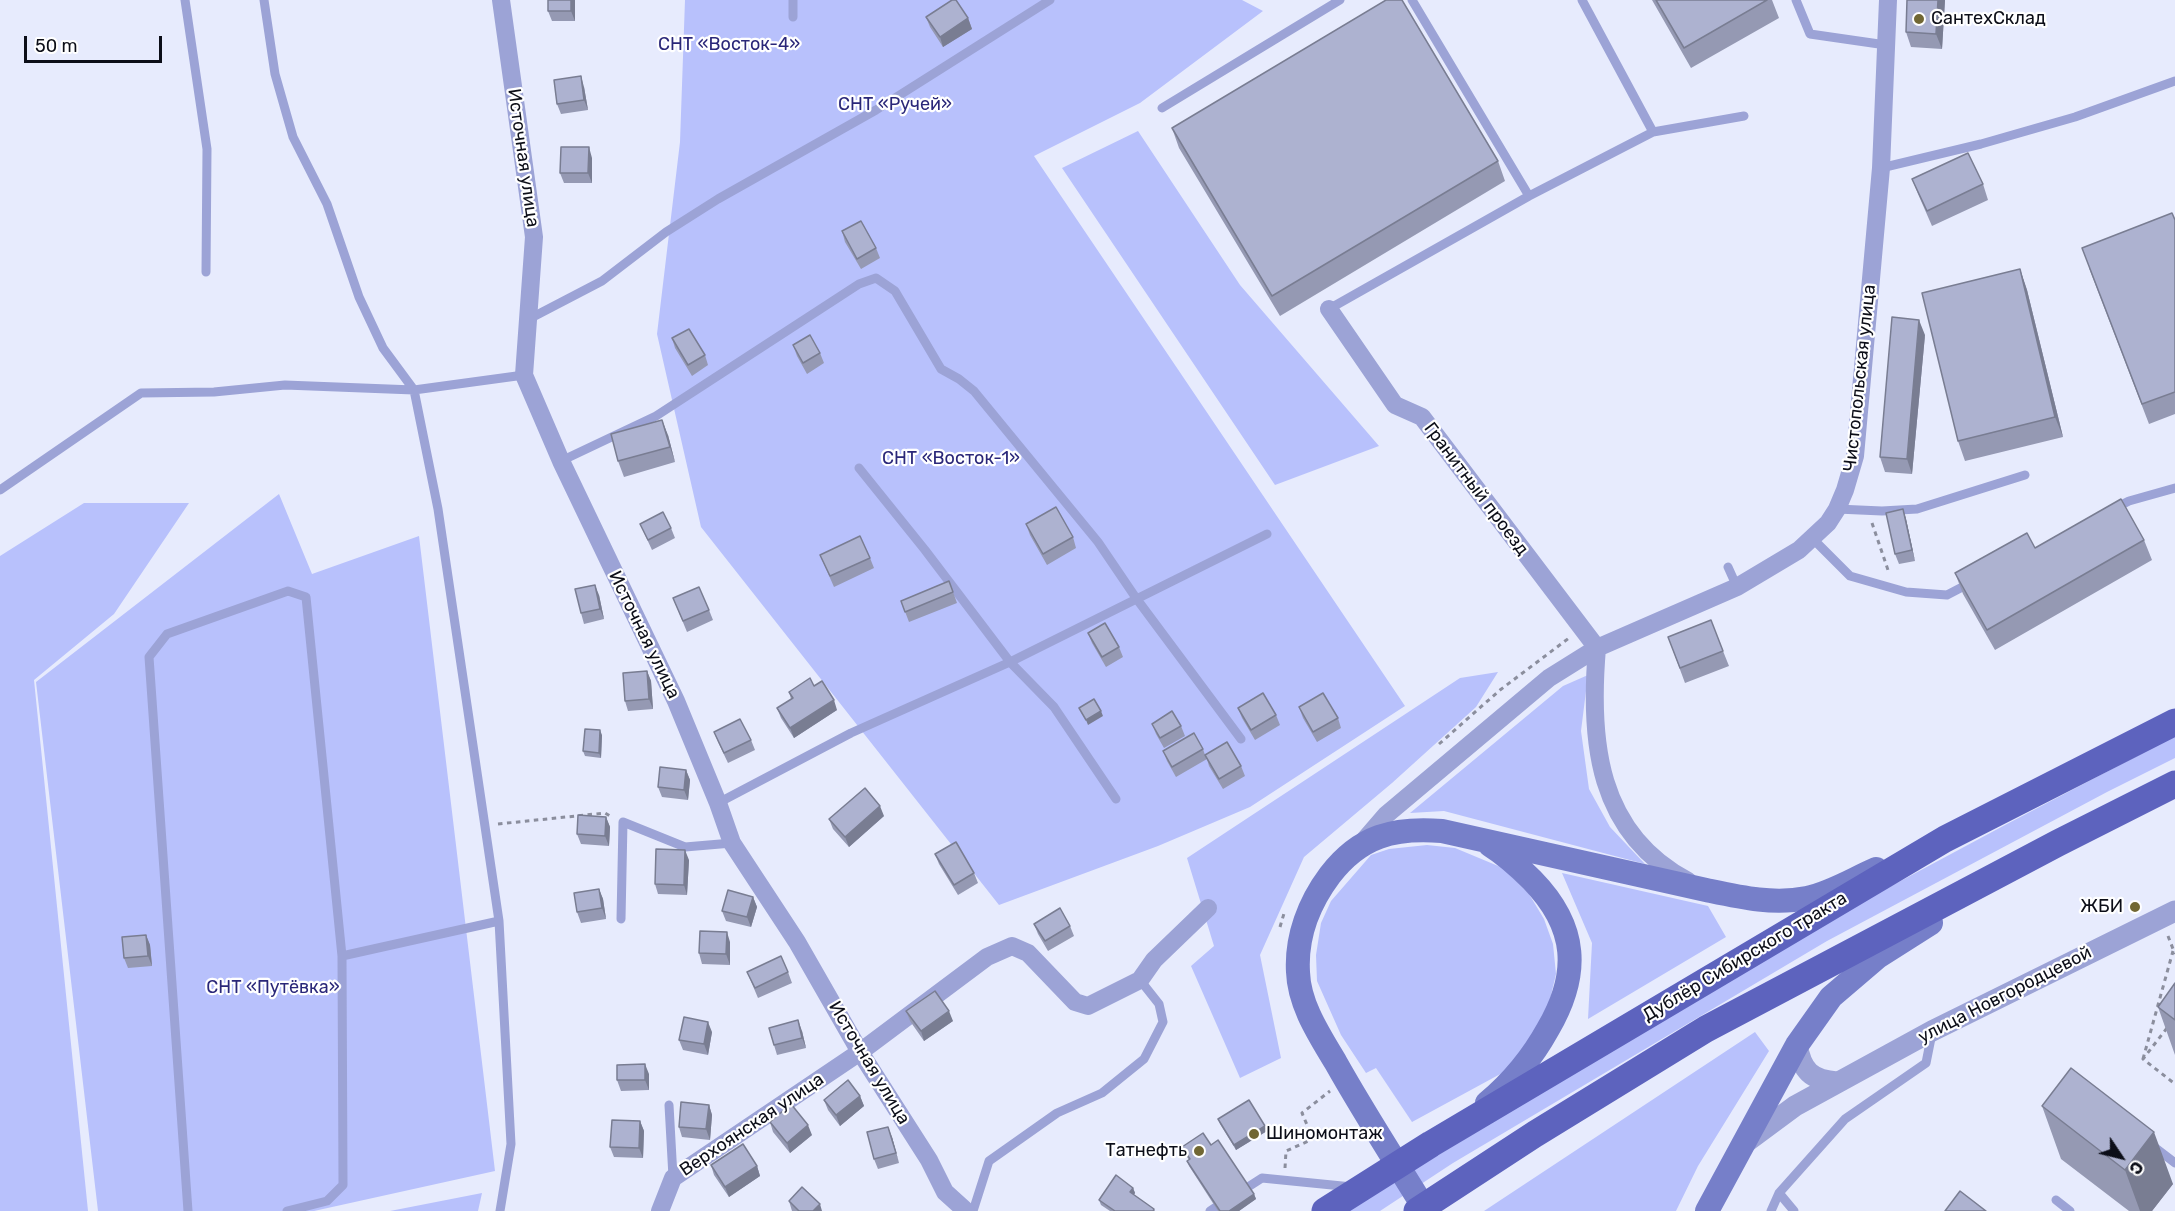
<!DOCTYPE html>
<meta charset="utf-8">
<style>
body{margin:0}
#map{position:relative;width:2175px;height:1211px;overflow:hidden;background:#e7ebfd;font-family:Rubik,sans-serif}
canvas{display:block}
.north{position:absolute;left:2091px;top:1127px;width:60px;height:60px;-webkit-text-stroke:4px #fff;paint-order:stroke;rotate:125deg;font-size:16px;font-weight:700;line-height:24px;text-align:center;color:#0c0e18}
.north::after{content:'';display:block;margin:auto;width:21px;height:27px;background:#0c0e18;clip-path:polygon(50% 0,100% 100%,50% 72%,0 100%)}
.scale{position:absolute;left:24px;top:36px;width:138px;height:27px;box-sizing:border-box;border:3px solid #0c0e18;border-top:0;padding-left:8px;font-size:18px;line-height:21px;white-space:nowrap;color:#0c0e18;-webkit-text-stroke:4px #fff;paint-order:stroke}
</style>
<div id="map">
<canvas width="2175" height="1211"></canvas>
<div class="north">С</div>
<div class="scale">50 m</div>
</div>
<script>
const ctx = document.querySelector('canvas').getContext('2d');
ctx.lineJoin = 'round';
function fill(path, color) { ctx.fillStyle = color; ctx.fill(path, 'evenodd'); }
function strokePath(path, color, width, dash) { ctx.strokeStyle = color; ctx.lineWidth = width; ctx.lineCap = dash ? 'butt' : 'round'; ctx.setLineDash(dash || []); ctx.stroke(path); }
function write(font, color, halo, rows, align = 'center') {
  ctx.font = font + ' Rubik,sans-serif'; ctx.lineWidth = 4.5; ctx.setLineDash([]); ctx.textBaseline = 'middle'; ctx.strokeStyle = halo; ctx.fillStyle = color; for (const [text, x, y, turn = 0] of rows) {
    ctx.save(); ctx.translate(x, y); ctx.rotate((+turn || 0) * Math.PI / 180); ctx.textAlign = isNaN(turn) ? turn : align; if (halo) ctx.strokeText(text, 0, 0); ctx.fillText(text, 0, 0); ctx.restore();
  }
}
const green = new Path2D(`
 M685,0h557l21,11 -123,92 -106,53 371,550 -155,101 -92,39 -159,59 -298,-378 -44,-193 23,-192z
 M1138,131l102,154 139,161 -104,39 -213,-317z
 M279,494l33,80 107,-38 76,635 -181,40h-216l-62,-529z
 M84,503h105l-75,111 -80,66 54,531h-88v-655z
 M1498,672l-22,35 -84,76 -88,74 -44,98 21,103 -41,20 -49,-112 23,-20 -27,-88 273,-180z
 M1588,675l-7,56 8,58 21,38 35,37 -201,-53 -34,2 153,-127z
 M2175,736v22l-68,34 -280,149 -374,222 -73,48h-35l494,-297 166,-89z
 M1427,845l28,3 48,20 26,26 15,25 9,25 3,30 -8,34 -33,58 -103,56 -36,-54 -10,5 -25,-38 -24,-54 -1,-26 5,-32 10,-22 40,-46 18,-6z
 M1562,873l146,33 18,31 -138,82 4,-76z
 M1755,1032l14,19 -71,115 -22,45h-192z
 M482,1193l-4,18h-88z`);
const path = new Path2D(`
 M1872,523l17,50
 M1439,744l61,-54 69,-52
 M498,824l107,-11 5,3
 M1280,927l5,-17
 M2168,936l7,18
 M2167,1028l-24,31 32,25
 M2143,1059l30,-108
 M1285,1168l1,-17 27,-12 -11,-26 28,-22`);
const service = new Path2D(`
 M185,0l22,149 -1,123
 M264,0l11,74 18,63 34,67 32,93 24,51 31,42 24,119 61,412 12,223 -11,67
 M1582,0l71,132
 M1796,0l14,34 76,11
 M793,17v-17
 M1162,108l178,-108
 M1881,168l100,-24 94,-27 100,-36
 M1529,196l124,-64 91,-16
 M1329,309l200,-113 -117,-196
 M529,319l73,-38 64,-49 52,-33 158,-89 174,-110
 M561,461l95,-45 203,-132 17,-6 19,13 46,78 18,10 15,12 124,151 38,56 105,141
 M859,468l66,82 85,112 44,45 62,92
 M0,490l141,-97 73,-1 71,-7 129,5 110,-15
 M2115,508l14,-7 46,-13
 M1837,509l45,2 35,-2 108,-34
 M1813,539l37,37 56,16 41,3 23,-12
 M1728,567l9,20
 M718,803l133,-70 159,-71 257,-128
 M621,919l2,-97 62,25 47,-4
 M342,956l157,-35
 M669,1105l4,72
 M2153,1146l22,17
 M1248,1187l14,-9 90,9
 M1779,1193l15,18
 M2056,1200l14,11
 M188,1211l-39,-554 18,-23 121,-43 18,6 36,359 1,229 -16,16 -40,10
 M973,1211l16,-50 68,-48 45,-20 42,-34 19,-37 -4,-18 -19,-24
 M1210,1211l6,-4
 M1771,1211l8,-18 66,-74 81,-56 6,-30`);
const minor = new Path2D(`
 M501,0l33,237 -10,138 37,86 115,240 42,102 14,40 65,99 63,110 69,108 16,32 21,19
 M1329,309l66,96 27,12 175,231
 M1597,648c-8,93 0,185 91,233
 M1361,844l25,-29 163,-137 48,-30 140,-61 62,-37 29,-27 9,-14 8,-19 10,-34 26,-288 7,-168
 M660,1211l13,-33 187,-126 127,-95 25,-11 16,7 47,49 13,4 52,-26 14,-20 54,-52`);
const tertiary = new Path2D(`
 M1797,1045c5,26 14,35 40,37
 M1745,1143l50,-37 137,-75 243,-120`);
const secondary = new Path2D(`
 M1487,1103c25,-21 45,-45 61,-74 32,-55 30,-102 -16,-149 -13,-13 -26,-25 -42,-35
 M1426,1211c-30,-49 -62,-98 -90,-148 -16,-27 -37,-58 -38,-91 -2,-35 11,-69 32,-97 30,-39 64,-48 112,-44l264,59c33,7 67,15 101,8 24,-5 48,-20 69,-29
 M1707,1211l90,-166 34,-48 48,-41 52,-33`);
const primary = new Path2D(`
 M1325,1211l106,-67 514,-305 230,-117
 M1417,1211l118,-77 171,-105 352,-186 117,-59`);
const wall = new Path2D(`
 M575,0v21h-23l-4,-10z
 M1652,0h120l7,18 -88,50z
 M1945,0l-3,49 -31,-2 -5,-15z
 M926,17l42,1 4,11 -29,18 -13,-20z
 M584,87l4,23 -27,4 -4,-10z
 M1172,128l326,33 7,20 -225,135 -101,-168z
 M592,158v25h-28l-4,-10z
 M1912,179l71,5 5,16 -56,26 -14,-32z
 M2175,220v194l-26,10 -60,-156z
 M842,231l34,17 4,10 -19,11 -16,-27z
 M2020,269l7,21 36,147 -98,24 -7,-20z
 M1925,335l-13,139 -27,-2 -5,-15z
 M672,338l33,17 3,10 -16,11 -17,-28z
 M793,345l27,8 4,10 -17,11 -10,-18z
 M668,435l7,27 -51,15 -6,-16z
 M1903,509l3,10 9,42 -16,3 -4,-10z
 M640,524l31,4 4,10 -23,12z
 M1026,524l47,13 3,11 -29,17 -17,-30z
 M2144,540l8,20 -157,90 -32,-56 -8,-21 80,-25z
 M820,555l50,3 4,10 -40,19z
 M949,581l8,22 -48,19 -8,-21z
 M599,595l5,24 -20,5 -3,-11z
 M673,598l36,12 4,10 -26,12z
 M1088,633l31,14 4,10 -17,10 -14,-24z
 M1668,637l55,14 6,15 -44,17z
 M647,671l4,10 2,28 -25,2 -3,-10z
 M789,692l48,18 -43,28 -13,-20 -4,-10 14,-9z
 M1299,707l39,11 3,10 -24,14 -14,-24z
 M1238,708l38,7 4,10 -25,15 -13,-22z
 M1152,724l29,2 4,10 -21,12 -8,-14z
 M714,732l37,8 4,10 -27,13 -10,-21z
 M602,735l-1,23 -16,-2 -2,-5z
 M1203,749l2,6 36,11 4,10 -22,13 -14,-23 -2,-7 -31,18 -9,-16 -4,-10z
 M686,770l4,10 -2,20 -26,-3 -4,-10z
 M884,816l-35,31 -16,-18 -4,-10z
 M606,817l4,10 -1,19 -28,-2 -4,-10z
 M935,854l39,19 4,10 -20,12 -19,-31z
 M689,860l-2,35 -29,-1 -3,-10z
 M599,889l4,10 3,20 -25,4 -4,-11z
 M753,897l4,10 -6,20 -25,-6 -4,-10z
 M1034,924l36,2 4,10 -26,15 -10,-17z
 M146,935l4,10 2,21 -24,2 -4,-10z
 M730,942v23l-28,-1 -3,-11z
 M747,972h41l4,11 -34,15z
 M2175,983v72l-17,-48z
 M906,1011l47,10 -29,20 -14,-20z
 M802,1031l4,17 -29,7 -3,-10z
 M712,1032l-4,23 -25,-5 -4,-10z
 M649,1074v16l-28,1 -4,-11z
 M860,1096l4,10 -24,20 -12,-16 -4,-10z
 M709,1105l3,10 -2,25 -28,-3 -3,-10z
 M2042,1106l131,78 -21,27h-23l-68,-52z
 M1218,1119l47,7 2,5 -31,19 -16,-26z
 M640,1121l4,10 -1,27 -29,-1 -4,-10z
 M770,1122l42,13 -22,18 -17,-21z
 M892,1137l7,26 -21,6 -4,-10z
 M1211,1145l43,49 2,5 -17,12h-21l-29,-45 -2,-5 2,-1 -5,-8 -2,-5z
 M711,1165l46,1 3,10 -31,21 -15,-22z
 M1133,1188l2,5 -1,2 20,14 1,2h-45l-9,-6 -2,-5z
 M789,1201l33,10h-30z`);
const shadedWall = new Path2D(`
 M571,0h4v21l-4,-10z
 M1938,0h7l-3,49 -6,-15z
 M968,18l4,11 -29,18 -3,-10z
 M581,76l3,11 4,23 -4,-10z
 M589,147l3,11v25l-4,-10z
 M2020,269l7,21 36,147 -8,-20z
 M1919,320l6,15 -13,139 -5,-15z
 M662,420l6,15 7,27 -5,-15z
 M1903,509l3,10 9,42 -3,-11z
 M595,585l4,10 5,24 -4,-10z
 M647,671l4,10 2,28 -4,-10z
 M834,700l3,10 -43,28 -4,-10z
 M1101,711l2,5 -15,9 -2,-5z
 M600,730l2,5 -1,23 -2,-5z
 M686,770l4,10 -2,20 -4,-10z
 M880,806l4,10 -35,31 -4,-10z
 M606,817l4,10 -1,19 -4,-10z
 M685,850l4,10 -2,35 -3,-10z
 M599,889l4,10 3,20 -4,-11z
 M753,897l4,10 -6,20 -4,-10z
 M727,932l3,10v23l-4,-11z
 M146,935l4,10 2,21 -4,-10z
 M949,1011l4,10 -29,20 -3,-10z
 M798,1020l4,11 4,17 -4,-10z
 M708,1022l4,10 -4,23 -4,-11z
 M645,1064l4,10v16l-4,-10z
 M860,1096l4,10 -24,20 -4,-11z
 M709,1105l3,10 -2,25 -4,-11z
 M640,1121l4,10 -1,27 -4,-10z
 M808,1125l4,10 -22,18 -3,-10z
 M1265,1126l2,5 -31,19 -2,-5z
 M888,1127l4,10 7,26 -3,-10z
 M2154,1132l19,52 -21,27h-12l-15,-41z
 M757,1166l3,10 -31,21 -4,-10z
 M1133,1188l2,5 -3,4 -2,-5z
 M1254,1194l2,5 -17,12h-10z
 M820,1204l2,7h-9z`);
const building = new Path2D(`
 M548,0h23v11h-23z
 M952,0h4l12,18 -28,19 -14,-20z
 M1386,0h16l96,161 -226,135 -100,-168z
 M1656,0h111l-83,48z
 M1907,0h31l-2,34 -30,-2z
 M581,76l3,24 -27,4 -3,-24z
 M561,147h28l-1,26h-28z
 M1968,153l15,31 -56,27 -15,-32z
 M2172,213l3,7v172l-33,12 -60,-156z
 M861,221l15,27 -19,11 -15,-28z
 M2020,269l35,148 -97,24 -36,-148z
 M1892,317l27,3 -12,139 -27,-2z
 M689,329l16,26 -17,10 -16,-27z
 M810,335l10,18 -17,10 -10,-18z
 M662,420l8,27 -52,14 -7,-27z
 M2121,499l23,41 -157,90 -32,-57 72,-40 8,15z
 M1056,507l17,30 -30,17 -17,-30z
 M1903,509l9,41 -17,4 -9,-41z
 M663,512l8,16 -23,12 -8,-16z
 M860,536l10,22 -40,18 -10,-21z
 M949,581l4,11 -48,20 -4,-11z
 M595,585l5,24 -19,4 -6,-24z
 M699,587l10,23 -26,11 -10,-23z
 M1711,620l12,31 -43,17 -12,-31z
 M1105,623l14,24 -17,10 -14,-24z
 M647,671l2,28 -24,2 -2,-28z
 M810,678l4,8 8,-5 12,19 -44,28 -13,-20 16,-10 -4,-6z
 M1263,693l13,22 -25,15 -13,-22z
 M1323,693l15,25 -25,14 -14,-25z
 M1094,699l7,12 -15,9 -7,-12z
 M1172,711l9,15 -21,12 -8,-14z
 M740,719l11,21 -27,13 -10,-21z
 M585,729l15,1 -1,23 -16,-2z
 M1194,733l9,16 -31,18 -9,-16z
 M1227,742l14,24 -22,13 -14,-24z
 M660,767l26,3 -2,20 -26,-3z
 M865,788l15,18 -35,31 -16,-18z
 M578,815l28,2 -1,19 -28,-2z
 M956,842l18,31 -20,12 -19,-31z
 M656,849l29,1 -1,35 -29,-1z
 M599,889l3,19 -25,4 -3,-19z
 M728,890l25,7 -6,20 -25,-6z
 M1060,908l10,18 -25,15 -11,-17z
 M700,931l27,1 -1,22 -27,-1z
 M146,935l2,21 -24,2 -2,-21z
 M781,956l7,16 -33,16 -8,-16z
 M2175,983v37l-17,-13z
 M935,991l14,20 -28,20 -15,-20z
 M684,1017l24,5 -4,22 -25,-4z
 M798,1020l4,18 -28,7 -5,-17z
 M645,1064v16h-28v-15z
 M2071,1068l83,64 -29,38 -83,-64z
 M848,1080l12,16 -24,19 -12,-15z
 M1249,1100l16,26 -31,19 -16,-26z
 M681,1102l28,3 -3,24 -27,-2z
 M791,1104l17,21 -21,18 -17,-21z
 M612,1120l28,1 -1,27 -29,-1z
 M888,1127l8,26 -22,6 -7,-27z
 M1203,1133l8,12 7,-5 36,54 -25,17h-9l-33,-50 3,-2 -8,-12z
 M743,1144l14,22 -32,21 -14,-22z
 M1116,1175l17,13 -3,4 24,17 -1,2h-38l-16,-11z
 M802,1187l18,17 -7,7h-14l-10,-10z
 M1960,1191l26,20h-41z`);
const markers = [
 [1919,19,6,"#716733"],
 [2135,907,6,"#716733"],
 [1254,1134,6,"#716733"],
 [1199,1151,6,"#716733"]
];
const poiNames = [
 ["СантехСклад",1931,19],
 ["ЖБИ",2123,907,"right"],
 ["Шиномонтаж",1266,1134],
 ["Татнефть",1187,1151,"right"]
];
const parkNames = [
 ["СНТ «Восток-4»",729,45],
 ["СНТ «Ручей»",895,105],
 ["СНТ «Восток-1»",951,459],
 ["СНТ «Путёвка»",273,988]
];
const streetNames = [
 ["Источная улица",523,158,82],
 ["Чистопольская улица",1860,378,-84],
 ["Гранитный проезд",1476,489,53],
 ["Источная улица",644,635,64],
 ["Дублёр Сибирского тракта",1745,957,-31],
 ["улица Новгородцевой",2005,995,-27],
 ["Источная улица",869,1063,59],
 ["Верхоянская улица",752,1125,-34]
];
fill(green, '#b8c1fc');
strokePath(path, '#8b8e9d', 3, [4.5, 4.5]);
strokePath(service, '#9ca3d6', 9);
strokePath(minor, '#9ca3d6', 18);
strokePath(tertiary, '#9ca3d6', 21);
strokePath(secondary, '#767fc9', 24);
strokePath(primary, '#5d63be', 27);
fill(wall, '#9599b3');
fill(shadedWall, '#797d92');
fill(building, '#adb2d0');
strokePath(building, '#797d92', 1.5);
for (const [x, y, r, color] of markers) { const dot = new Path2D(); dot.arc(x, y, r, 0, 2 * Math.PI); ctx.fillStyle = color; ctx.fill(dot); strokePath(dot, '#fff', 2); }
write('18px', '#0c0e18', '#fff', poiNames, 'left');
write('18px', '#2a2779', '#fff', parkNames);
write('18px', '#0c0e18', '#fff', streetNames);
</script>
